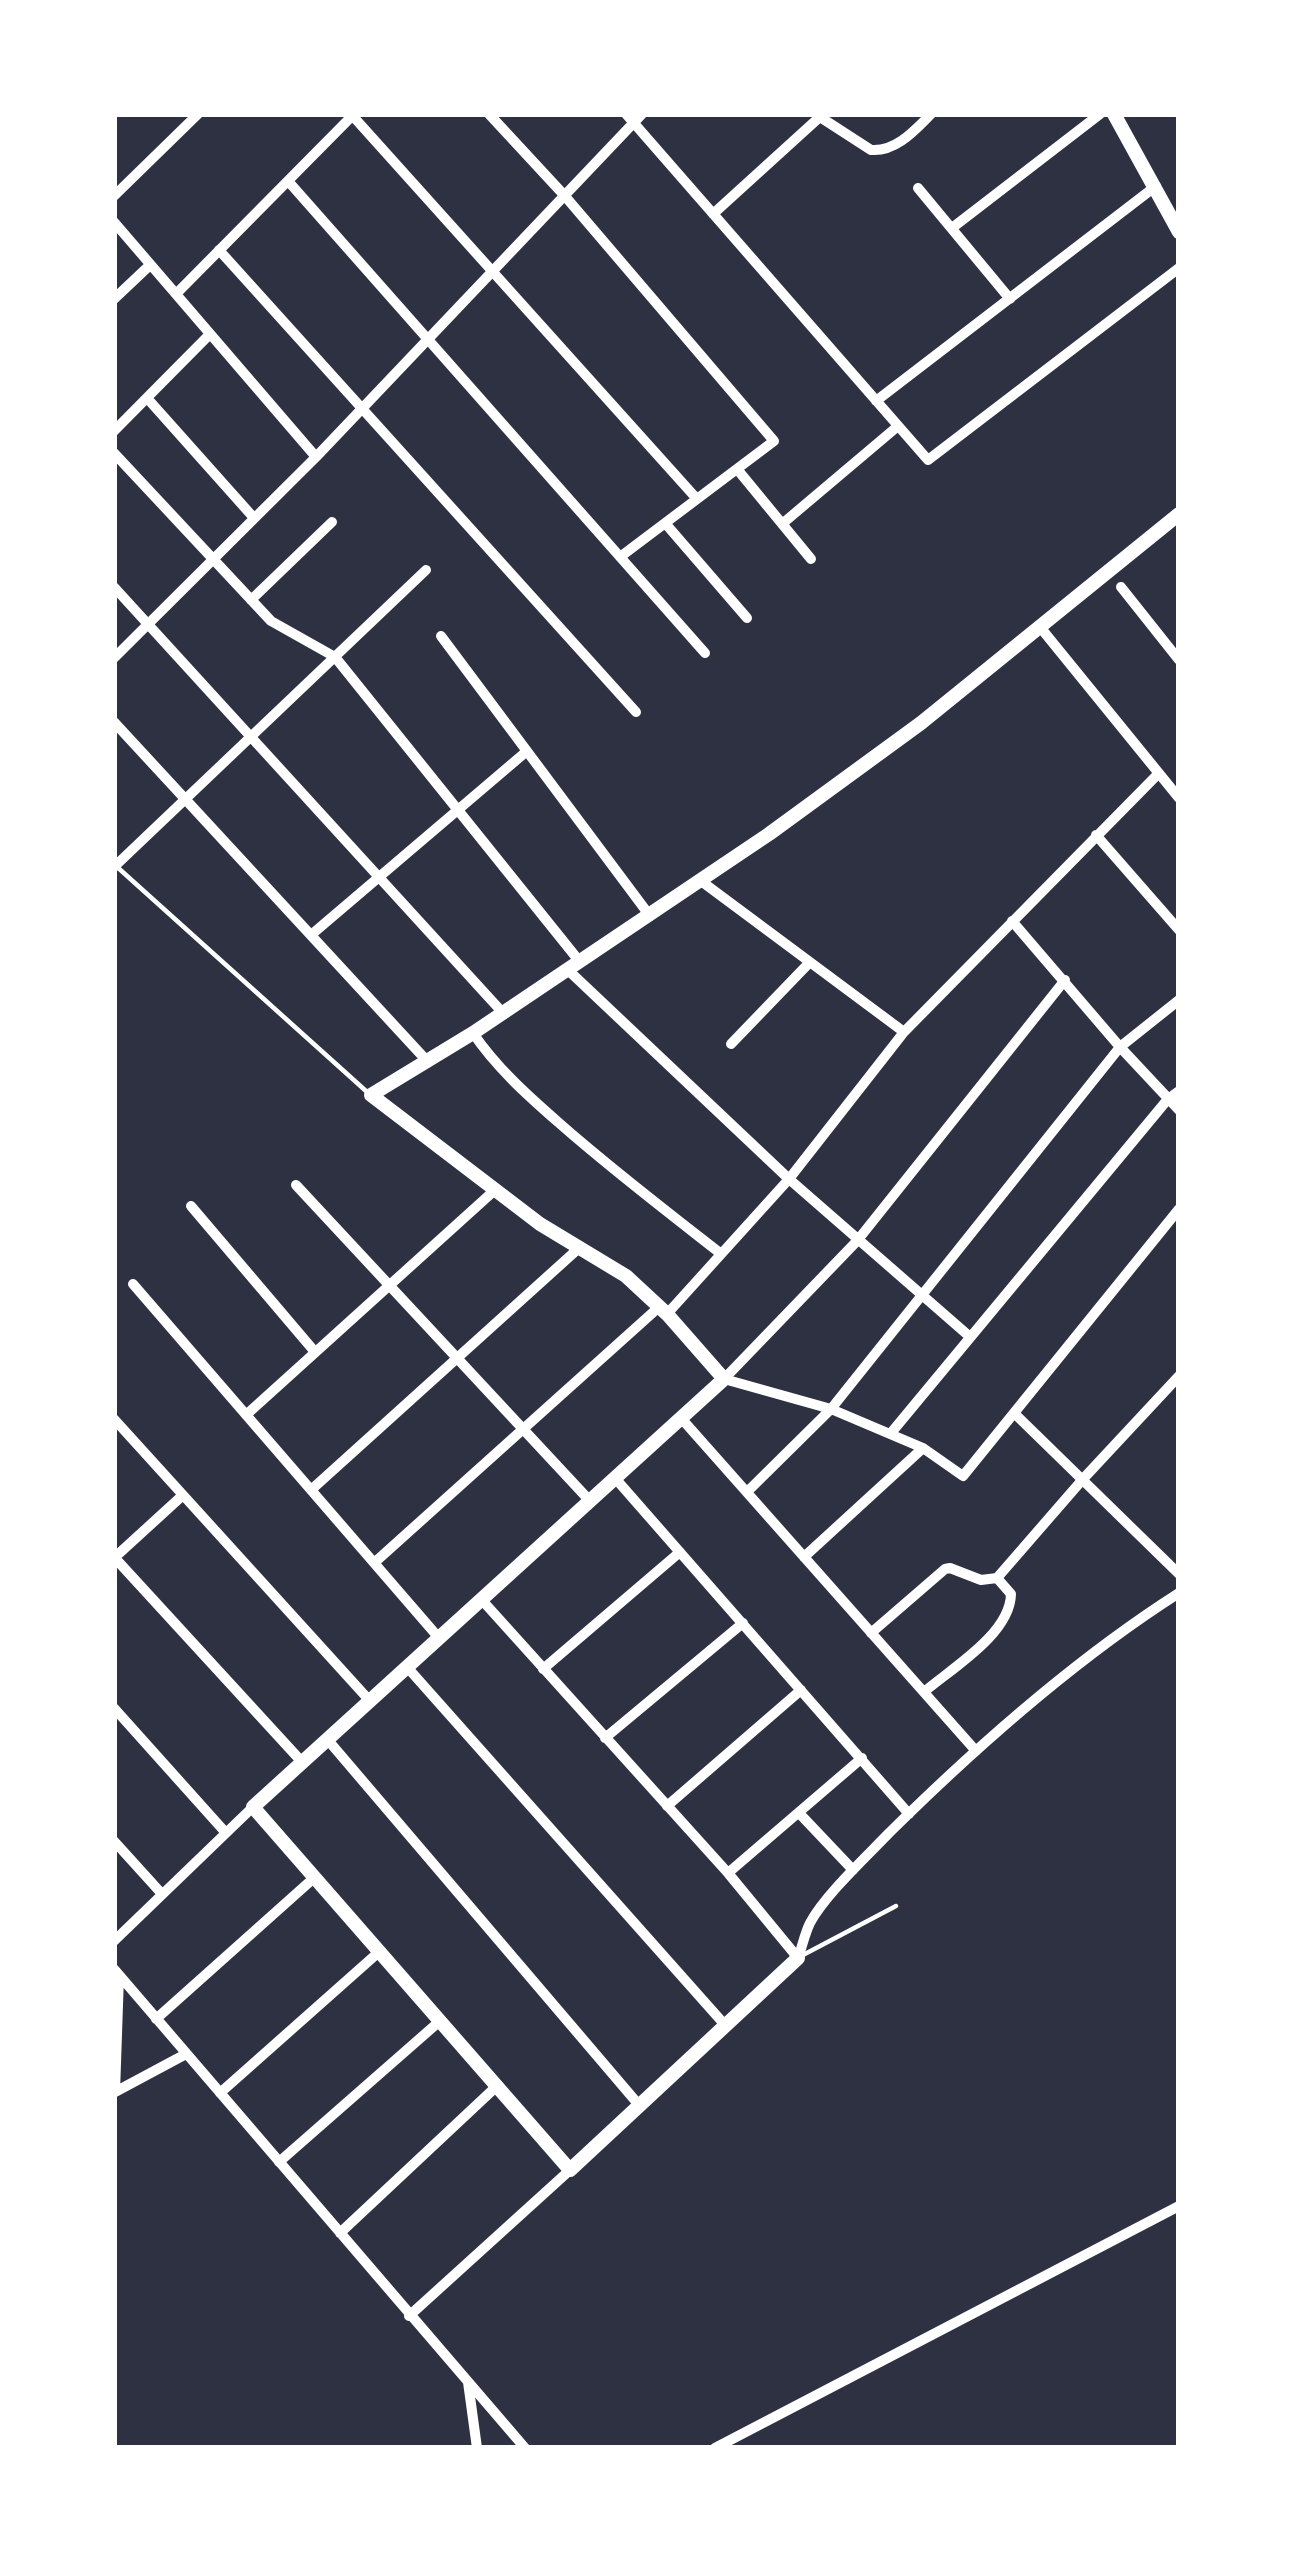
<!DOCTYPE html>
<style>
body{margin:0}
#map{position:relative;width:1293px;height:2562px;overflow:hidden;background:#2d3142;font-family:Literata,serif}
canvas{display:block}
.frame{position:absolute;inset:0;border:117px solid #fff;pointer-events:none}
</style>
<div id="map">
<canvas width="1293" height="2562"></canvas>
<div class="frame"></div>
</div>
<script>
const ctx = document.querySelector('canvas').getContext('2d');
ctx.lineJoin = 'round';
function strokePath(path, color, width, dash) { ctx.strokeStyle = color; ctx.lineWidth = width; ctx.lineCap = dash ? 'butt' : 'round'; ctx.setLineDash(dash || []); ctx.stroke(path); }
const service = new Path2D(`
 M116,866l250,225
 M803,1955l93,-49`);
const minor = new Path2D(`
 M351,114l346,385
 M489,114l75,81 210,246 -154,116
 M626,114l302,346 251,-192
 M820,117l51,33c25,2 44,-20 60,-36
 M288,181l417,472
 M918,188l92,111
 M114,196l84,-82
 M713,214l110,-100
 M114,222l202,235
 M952,228l148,-114
 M219,250l417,462
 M176,294l178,-180
 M114,299l36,-34
 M147,398l107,120
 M876,401l280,-215
 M114,431l96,-97
 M114,453l157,168 64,36 245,305
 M737,469l74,90
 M665,523l82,95
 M782,524l116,-98
 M114,587l389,426
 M1121,587l58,73
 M251,600l81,-78
 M1040,627l139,171
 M441,636l209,280
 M114,658l202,-201 326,-343
 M114,722l314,340
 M1096,835l83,95
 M114,867l312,-297
 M701,881l203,151
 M1012,921l108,126 59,63
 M311,935l216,-184
 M568,970l221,209 180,157
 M1065,980l-208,261 -133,138 107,30 92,39 40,28 216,-267
 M473,1033c23,34 54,62 85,89 52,46 107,88 162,131
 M731,1044l79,-82
 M296,1185l294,316
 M191,1206l124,146
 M133,1284l306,354
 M667,1314l122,-135 115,-147 255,-259
 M1015,1414l164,160
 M246,1415l250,-226
 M681,1418l295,333
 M114,1419l256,282
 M891,1433l277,-334 11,-8
 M615,1478l294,336
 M311,1490l268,-242
 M747,1492l84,-83 289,-362 59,-47
 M114,1557l188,205
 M804,1557l119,-109
 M114,1558l69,-63
 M374,1563l285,-256
 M481,1599l247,274 70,85
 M871,1633l74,-64 5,-1 31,12 16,-2 86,-99 96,-103
 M407,1667l318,358
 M543,1669l137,-117
 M924,1692c28,-24 86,-58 87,-98l-14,-16
 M114,1708l112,125
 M605,1738l138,-115
 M327,1739l312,366
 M667,1806l134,-116
 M799,1813l54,57
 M114,1841l48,53
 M728,1873l134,-115
 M114,1941l139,-134
 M798,1958c4,-11 7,-25 12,-35 15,-28 56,-66 79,-90 86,-85 188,-175 290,-240
 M114,1969l411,479
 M156,2019l159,-142
 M115,2092l4,-116
 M115,2092l71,-38
 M220,2093l160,-142
 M279,2162l162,-142
 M340,2233l158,-148
 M409,2316l161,-146
 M468,2382l9,66
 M715,2448l464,-242`);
const tertiary = new Path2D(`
 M1114,114l65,118
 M798,1958l-228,212 -317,-363 471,-428 -57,-65 -41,-38 -86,-52 -169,-129 102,-62 296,-199 152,-111 258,-209`);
strokePath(service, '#fff', 4.5);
strokePath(minor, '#fff', 10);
strokePath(tertiary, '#fff', 14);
</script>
